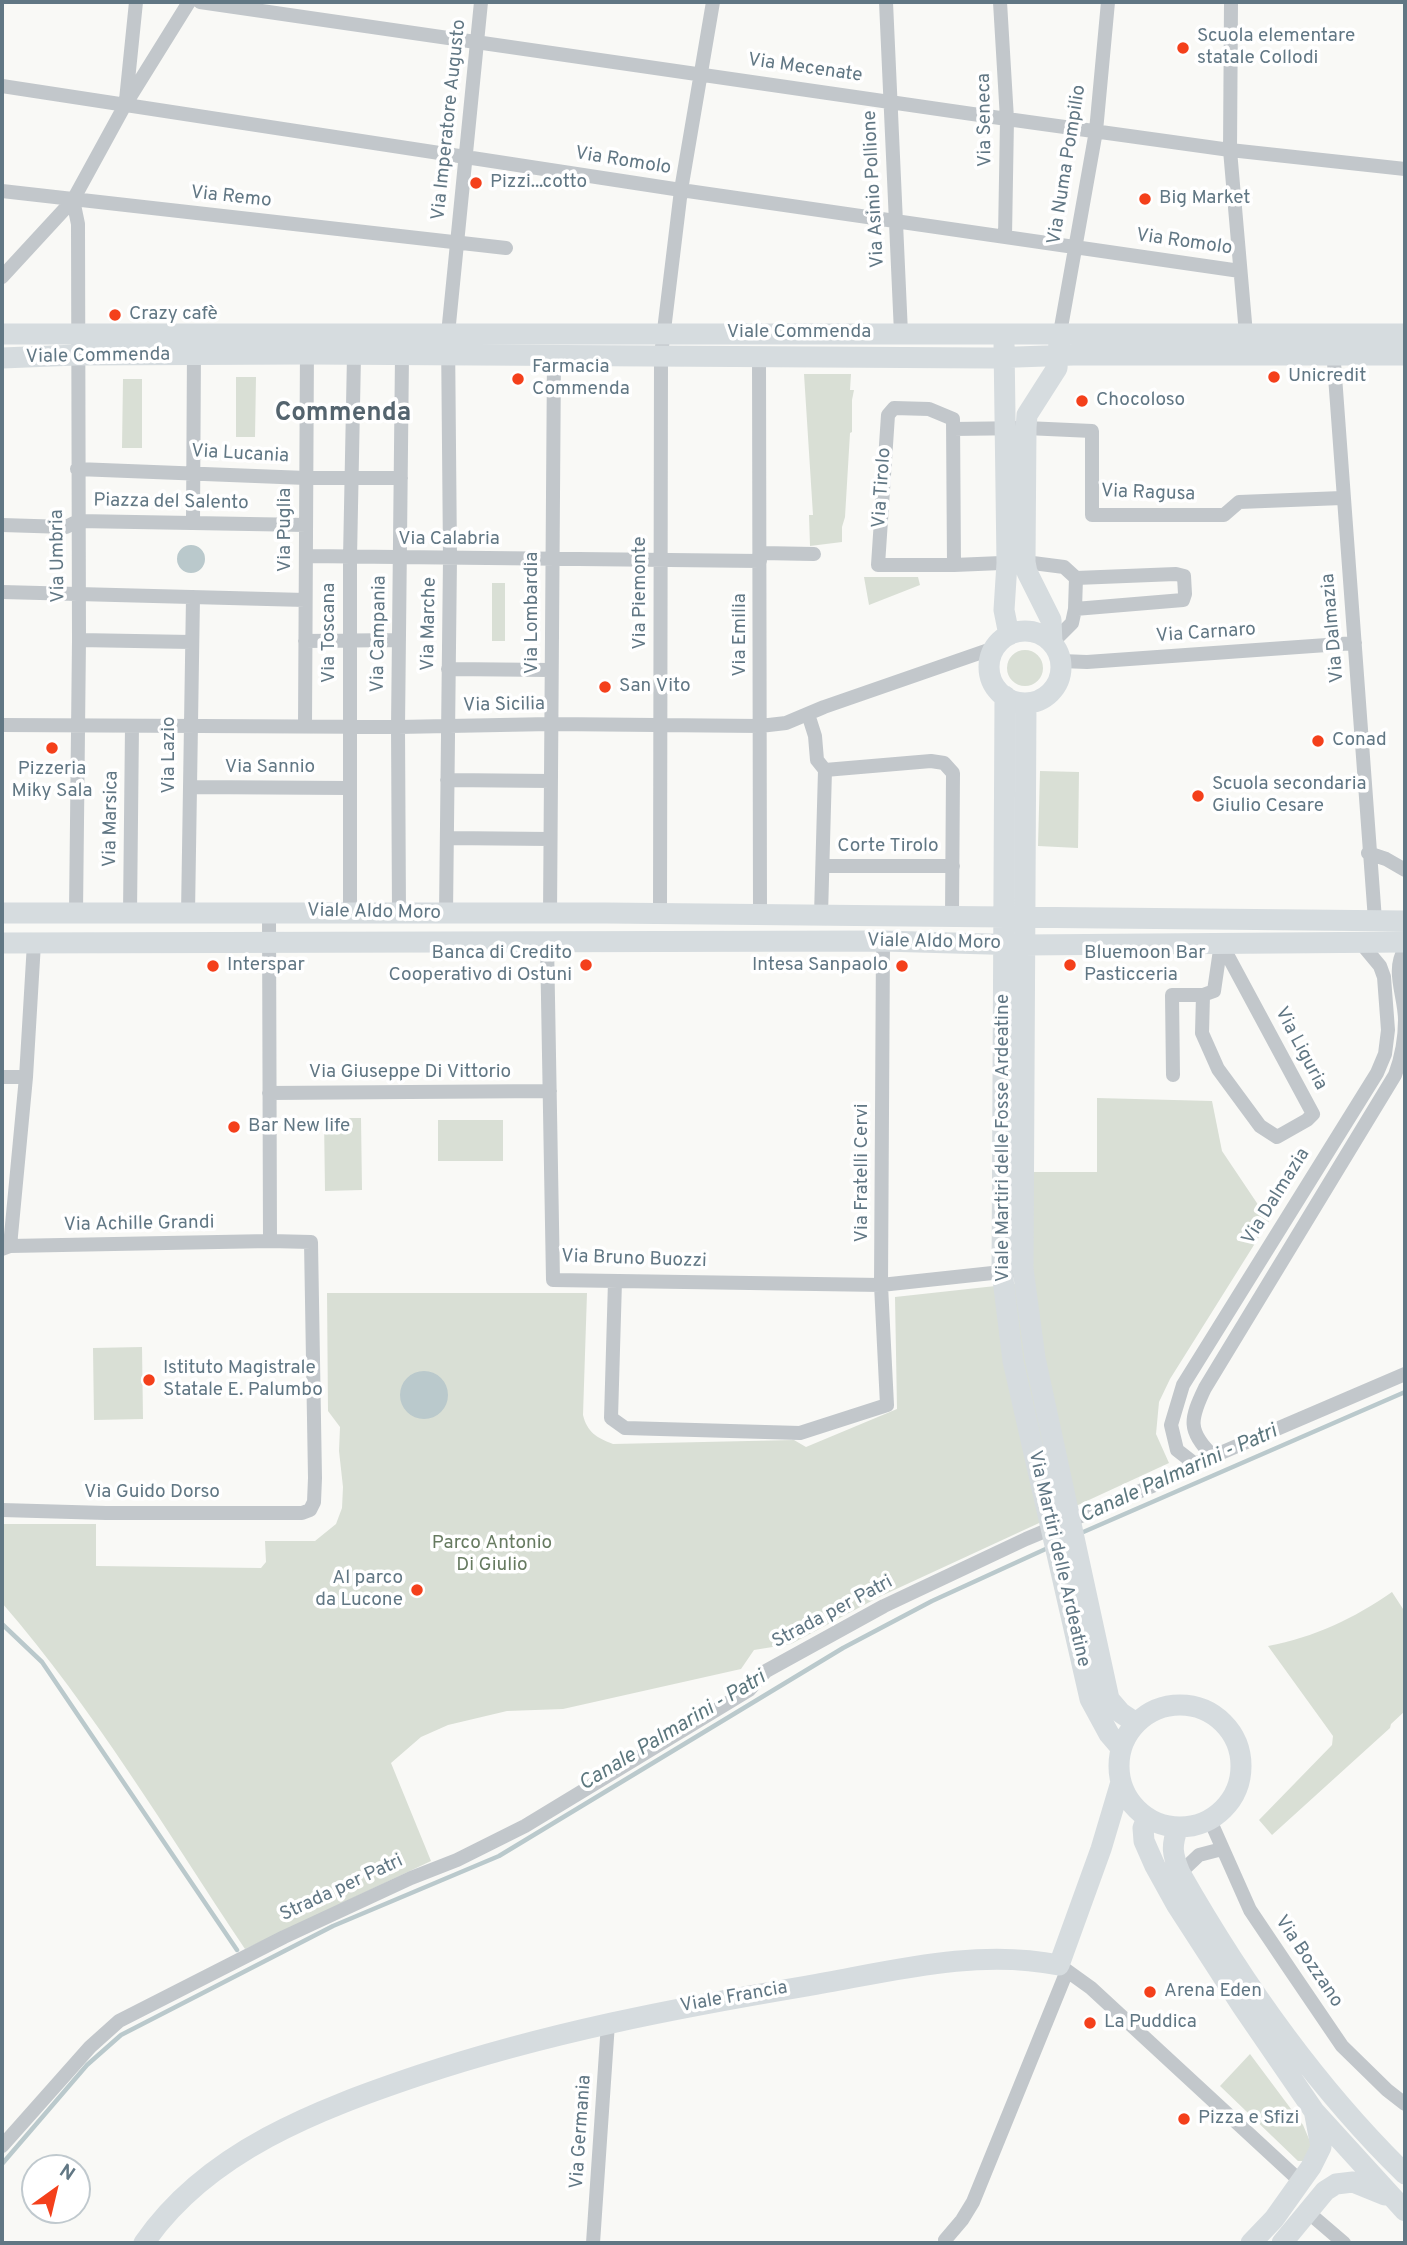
<!DOCTYPE html>
<meta charset="utf-8">
<style>
body{margin:0}
#map{position:relative;width:1407px;height:2245px;overflow:hidden;background:#f9f9f6;font-family:Overpass,sans-serif}
canvas{display:block}
.frame{position:absolute;inset:0;border:4px solid #617784;pointer-events:none}
.north{position:absolute;left:21px;top:2154px;width:70px;height:70px;box-sizing:border-box;background:#fff;border:2px solid #c0c9ce;border-radius:50%;rotate:34deg;font-size:19px;font-weight:700;line-height:28px;text-align:center;color:#617784}
.north::after{content:'';display:block;margin:auto;width:24px;height:32px;background:#f4401b;clip-path:polygon(50% 0,100% 100%,50% 72%,0 100%)}
</style>
<div id="map">
<canvas width="1407" height="2245"></canvas>
<div class="frame"></div>
<div class="north">N</div>
</div>
<script>
const ctx = document.querySelector('canvas').getContext('2d');
ctx.lineJoin = 'round';
function fill(path, color) { ctx.fillStyle = color; ctx.fill(path, 'evenodd'); }
function strokePath(path, color, width, dash) { ctx.strokeStyle = color; ctx.lineWidth = width; ctx.lineCap = dash ? 'butt' : 'round'; ctx.setLineDash(dash || []); ctx.stroke(path); }
function write(font, color, halo, rows, align = 'center') {
  ctx.font = font + ' Overpass,sans-serif'; ctx.lineWidth = 7; ctx.setLineDash([]); ctx.textBaseline = 'middle'; ctx.strokeStyle = halo; ctx.fillStyle = color; for (const [text, x, y, turn = 0] of rows) {
    ctx.save(); ctx.translate(x, y); ctx.rotate((+turn || 0) * Math.PI / 180); ctx.textAlign = isNaN(turn) ? turn : align; if (halo) ctx.strokeText(text, 0, 0); ctx.fillText(text, 0, 0); ctx.restore();
  }
}
const green = new Path2D(`
 M804,374h47l-1,16h4l-2,10v32l-2,1 -5,84 -3,10v15l-32,4 -1,-31h4z
 M236,377h20l-1,60h-19z
 M123,379h19v69h-20z
 M864,577h54l2,8 -51,20z
 M492,583h13v58h-13z
 M1007 668a18 18 0 1 1 36 0a18 18 0 1 1-36 0Z
 M1040,771l39,1 -1,76 -40,-2z
 M1097,1098l115,3 10,50 47,70 -99,158 -11,23 -3,32 13,29 -290,134 -88,47 -37,6 -13,19 -178,40 -56,2 -59,14 -27,12 -30,26 40,98 -186,88c-78,-117 -151,-240 -243,-346v-79h94v42l165,2 5,-6 -1,-21h50l21,-17 6,-16 1,-21 -4,-36 1,-24 -12,-16 -1,-118h260l-4,122c4,17 14,23 30,29l181,-4 12,7 91,-38 -2,-112 137,-15 -1,-110h66z
 M324,1118h37l1,72 -37,1z
 M438,1120h65v41h-65z
 M142,1347l1,72 -49,1 -1,-72z
 M1392,1592l13,20v99l-14,13 -1,4 -118,107 -13,-15 73,-75 1,-9 -65,-90c47,-9 85,-27 124,-54z
 M1250,2054l53,71 9,21 -7,15h-7l-78,-75z`);
const water = new Path2D(`
 M177 559a14 14 0 1 1 28 0a14 14 0 1 1-28 0Z
 M400 1395a24 24 0 1 1 48 0a24 24 0 1 1-48 0Z`);
const stream = new Path2D(`
 M1081,1533l324,-141
 M2,1624l40,38 195,288
 M2,2164l85,-99 34,-30 212,-109 166,-70 344,-208 89,-47 118,-54`);
const street = new Path2D(`
 M200,2l807,117 223,31 175,19
 M886,2l15,331
 M1000,2l7,117 -2,118
 M1231,2l-1,148 16,184
 M2,86l679,104 559,81
 M126,100l10,-98
 M2,191l504,57
 M73,200l5,24 1,416 -3,273
 M2,277l71,-77 52,-95 64,-103
 M1060,333l36,-202 12,-129
 M1333,349l42,571
 M759,356l1,559
 M894,408l35,1 24,10 1,146h-76l10,-150z
 M953,429l73,-1 66,3v84h132l15,-13 103,-4
 M77,469l229,9h95
 M193,522l1,-174
 M2,525l64,2 12,-6 228,4
 M761,553l53,1
 M306,556l454,5
 M954,565l71,-3 39,5 12,11 -1,31 -3,14 -20,20
 M2,592l303,8
 M1075,609l108,-9 2,-6 -1,-18 -8,-2 -100,4
 M79,640l112,2
 M305,641l94,-1
 M1061,661l26,1 268,-19
 M448,669l103,1
 M808,714l7,22 2,24 8,10
 M2,725l396,2 153,-3 209,2 26,-3 38,-16 170,-59
 M305,725l2,-380
 M447,780l104,1
 M190,787l159,1
 M447,838l103,1
 M1368,853l18,6 19,11
 M823,866h130
 M350,912v-354l4,-203
 M130,913l2,-187
 M269,913l1,328
 M188,914l5,-317
 M399,914l-1,-187 4,-372
 M446,914l4,-356 -2,-224 33,-332
 M550,914l4,-559
 M660,914l1,-559 20,-165 32,-188
 M821,915l4,-145 106,-9 13,2 9,10 -1,142
 M547,942l6,338 328,5 130,-14
 M1221,943l92,171 -6,6 -30,17 -17,-11 -42,-57 -16,-36 1,-38 11,-4z
 M1173,1075l-1,-80h31
 M2,1077h24
 M269,1093l281,-2
 M10,1246l16,-169 8,-134
 M2,1249l8,-3 260,-5 41,1 4,236 -1,24 -4,8 -8,3h-196l-104,-3
 M615,1281l-4,137 14,10 175,5 87,-28 -6,-120 2,-344
 M1213,1456c-26,-25 -23,-37 -8,-68l190,-313c7,-19 10,-36 10,-55 0,-24 -14,-50 0,-71
 M1195,1464l-18,-14 -6,-25 12,-40 194,-312 8,-19 3,-24 -4,-53 -4,-11 -20,-24
 M1210,1820l40,90 39,58 53,78 45,44 18,14
 M1180,1873l19,-18 23,-6
 M1059,1965l32,23 209,193
 M2,2146l88,-99 29,-26 165,-84 127,-59 46,-18 68,-34 224,-136 17,-19 118,-65 142,-67 150,-63 19,-12 210,-90
 M1309,2213l35,30
 M945,2240l17,-20 11,-18 94,-231
 M593,2243l15,-220`);
const secondary = new Path2D(`
 M2,334h1403
 M1004,343l3,220 -3,47 5,25
 M2,358l75,-3 230,-1 682,4 84,-3h332
 M989 667a36 36 0 1 1 72 0a36 36 0 1 1-72 0Z
 M1052,643l-1,-23 -24,-48 -2,-10 1,-134 1,-13 30,-47 2,-26
 M1005,696l-3,575 11,90 77,338 19,35 12,14
 M1026,703l-3,566 12,89 74,341 12,14 15,10
 M2,913h604l799,8
 M2,943l881,-2 140,4 382,-3
 M1119 1766a61 61 0 1 1 122 0a61 61 0 1 1-122 0Z
 M1147,1817l-4,11 1,13 11,25 21,38 66,102 72,105 91,100
 M1178,1827c-7,19 -6,27 2,46 62,109 135,213 225,301
 M144,2243c63,-92 175,-134 276,-168 126,-42 256,-67 387,-89 82,-14 168,-38 252,-21l42,-116 20,-67
 M1251,2243l23,-24 37,-52 10,-20 -6,-32
 M1282,2243l43,-52 11,-7 17,-2 32,13`);
const markers = [
 [1183,48,7,"#f4401b"],
 [476,183,7,"#f4401b"],
 [1145,199,7,"#f4401b"],
 [115,315,7,"#f4401b"],
 [1274,377,7,"#f4401b"],
 [518,379,7,"#f4401b"],
 [1082,401,7,"#f4401b"],
 [605,687,7,"#f4401b"],
 [1318,741,7,"#f4401b"],
 [52,748,7,"#f4401b"],
 [1198,796,7,"#f4401b"],
 [586,965,7,"#f4401b"],
 [1070,965,7,"#f4401b"],
 [213,966,7,"#f4401b"],
 [902,966,7,"#f4401b"],
 [234,1127,7,"#f4401b"],
 [149,1380,7,"#f4401b"],
 [417,1590,7,"#f4401b"],
 [1150,1992,7,"#f4401b"],
 [1090,2023,7,"#f4401b"],
 [1184,2119,7,"#f4401b"]
];
const poiNames = [
 ["Scuola elementare",1197,37],
 ["statale Collodi",1197,59],
 ["Pizzi...cotto",490,183],
 ["Big Market",1159,199],
 ["Crazy cafè",129,315],
 ["Farmacia",532,368],
 ["Commenda",532,390],
 ["Unicredit",1288,377],
 ["Chocoloso",1096,401],
 ["San Vito",619,687],
 ["Conad",1332,741],
 ["Pizzeria",52,770,"center"],
 ["Miky Sala",52,792,"center"],
 ["Scuola secondaria",1212,785],
 ["Giulio Cesare",1212,807],
 ["Banca di Credito",572,954,"right"],
 ["Cooperativo di Ostuni",572,976,"right"],
 ["Bluemoon Bar",1084,954],
 ["Pasticceria",1084,976],
 ["Interspar",227,966],
 ["Intesa Sanpaolo",888,966,"right"],
 ["Bar New life",248,1127],
 ["Istituto Magistrale",163,1369],
 ["Statale E. Palumbo",163,1391],
 ["Al parco",403,1579,"right"],
 ["da Lucone",403,1601,"right"],
 ["Arena Eden",1164,1992],
 ["La Puddica",1104,2023],
 ["Pizza e Sfizi",1198,2119]
];
const streetNames = [
 ["Via Mecenate",805,69,8],
 ["Via Imperatore Augusto",450,120,-84],
 ["Via Seneca",986,120,-91],
 ["Via Romolo",623,162,9],
 ["Via Numa Pompilio",1068,165,-81],
 ["Via Asinio Pollione",875,189,-93],
 ["Via Remo",231,198,6],
 ["Via Romolo",1184,243,8],
 ["Viale Commenda",799,333],
 ["Viale Commenda",98,357,-1],
 ["Via Lucania",240,455,3],
 ["Via Tirolo",883,488,-86],
 ["Via Ragusa",1148,494,2],
 ["Piazza del Salento",171,503,1],
 ["Via Puglia",286,530,-90],
 ["Via Calabria",449,540],
 ["Via Umbria",59,556,-91],
 ["Via Piemonte",641,593,-90],
 ["Via Lombardia",533,613,-90],
 ["Via Marche",430,624,-89],
 ["Via Dalmazia",1334,628,-95],
 ["Via Toscana",330,633,-90],
 ["Via Campania",380,634,-89],
 ["Via Carnaro",1206,634,-4],
 ["Via Emilia",741,635,-90],
 ["Via Sicilia",504,706,-1],
 ["Via Lazio",170,755,-90],
 ["Via Sannio",270,768],
 ["Via Marsica",112,819,-89],
 ["Corte Tirolo",888,847],
 ["Viale Aldo Moro",374,913,1],
 ["Viale Aldo Moro",934,943,1],
 ["Via Liguria",1300,1049,62],
 ["Via Giuseppe Di Vittorio",410,1073],
 ["Viale Martiri delle Fosse Ardeatine",1004,1138,-90],
 ["Via Fratelli Cervi",863,1173,-90],
 ["Via Dalmazia",1277,1197,-58],
 ["Via Achille Grandi",139,1225,-1],
 ["Via Bruno Buozzi",634,1260,2],
 ["Via Guido Dorso",152,1493],
 ["Via Martiri delle Ardeatine",1058,1559,77],
 ["Strada per Patri",833,1613,-28],
 ["Strada per Patri",342,1889,-25],
 ["Via Bozzano",1308,1962,56],
 ["Viale Francia",734,1998,-10],
 ["Via Germania",582,2132,-86]
];
const parkNames = [
 ["Parco Antonio",492,1544],
 ["Di Giulio",492,1566]
];
const waterNames = [
 ["Canale Palmarini - Patri",1179,1475,-24],
 ["Canale Palmarini - Patri",673,1732,-31]
];
const districtNames = [
 ["Commenda",343,415]
];
fill(green, '#d9dfd5');
fill(water, '#bac9cc');
strokePath(stream, '#bac9cc', 4.5);
strokePath(street, '#c2c7cb', 14);
strokePath(secondary, '#d6dcdf', 21);
for (const [x, y, r, color] of markers) { const dot = new Path2D(); dot.arc(x, y, r, 0, 2 * Math.PI); ctx.fillStyle = color; ctx.fill(dot); strokePath(dot, '#fff', 2.5); }
write('19px', '#617784', '#fff', poiNames, 'left');
write('19px', '#617784', '#fff', streetNames);
write('19px', '#677b61', '#fff', parkNames);
write('italic 21px', '#5c777e', '#fff', waterNames);
write('bold 26px', '#54646e', '#fff', districtNames);
</script>
